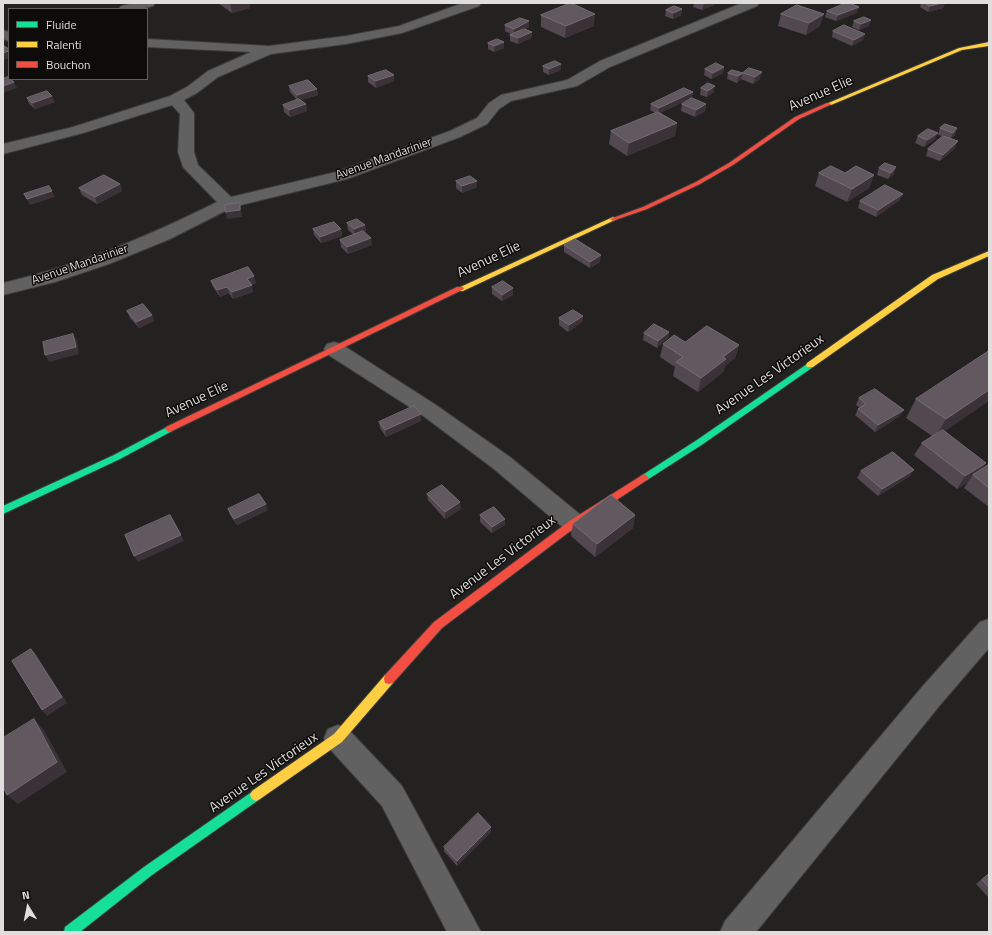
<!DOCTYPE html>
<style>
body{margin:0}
#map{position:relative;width:992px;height:935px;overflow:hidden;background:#242221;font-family:"Titillium Web",sans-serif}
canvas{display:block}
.frame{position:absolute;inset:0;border:4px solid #dfdedc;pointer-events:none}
.legend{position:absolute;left:8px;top:8px;width:140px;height:72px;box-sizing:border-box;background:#0d0c0b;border:1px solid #61605f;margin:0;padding:5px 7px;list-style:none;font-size:12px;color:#dfdedc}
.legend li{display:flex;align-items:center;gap:8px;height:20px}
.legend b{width:20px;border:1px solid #61605f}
.north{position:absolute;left:8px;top:887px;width:40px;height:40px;-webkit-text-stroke:3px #0d0c0b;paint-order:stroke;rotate:350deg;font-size:11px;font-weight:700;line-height:16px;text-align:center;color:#dfdedc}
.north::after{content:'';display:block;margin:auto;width:14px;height:18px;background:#dfdedc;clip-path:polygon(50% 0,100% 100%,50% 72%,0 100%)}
</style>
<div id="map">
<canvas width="992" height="935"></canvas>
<div class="frame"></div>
<ul class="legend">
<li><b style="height:5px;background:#16e098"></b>Fluide</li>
<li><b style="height:5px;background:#ffcf43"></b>Ralenti</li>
<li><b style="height:5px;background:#f24e42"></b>Bouchon</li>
</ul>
<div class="north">N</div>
</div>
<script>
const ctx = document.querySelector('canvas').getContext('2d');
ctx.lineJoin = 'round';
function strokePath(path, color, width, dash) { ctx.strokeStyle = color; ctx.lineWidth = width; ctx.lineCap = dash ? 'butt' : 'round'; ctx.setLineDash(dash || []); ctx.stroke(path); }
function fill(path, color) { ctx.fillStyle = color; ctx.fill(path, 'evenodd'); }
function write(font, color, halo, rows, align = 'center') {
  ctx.font = font + ' "Titillium Web",sans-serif'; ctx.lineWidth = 3; ctx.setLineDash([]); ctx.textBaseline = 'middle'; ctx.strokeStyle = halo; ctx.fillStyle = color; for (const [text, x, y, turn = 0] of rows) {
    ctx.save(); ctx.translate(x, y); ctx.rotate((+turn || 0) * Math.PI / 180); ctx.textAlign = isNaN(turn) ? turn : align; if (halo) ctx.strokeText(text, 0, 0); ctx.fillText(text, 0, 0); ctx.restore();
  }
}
const street = new Path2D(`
 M134,3h21l-2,3 -13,3h-21l2,-3z
 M463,3h18l-2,3 -77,27 -56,11 -75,10 -53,23 -21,16 -13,7 10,13v39l4,13 33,32 105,-25 114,-41 27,-13 12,-15 12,-8 66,-15 33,-19 142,-58h17l-2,3 -147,61 -33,19 -66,15 -12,8 -12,15 -27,13 -113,42 -114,28 -63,32 -61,25 -54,18 -52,13v-12c76,-18 144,-46 214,-81l-34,-35 -5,-15 2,-38 -8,-9 -89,28 -80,21v-10l70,-17 97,-31 17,-9 21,-16 43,-19 -104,-5v-8l122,7 77,-10 53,-10z
 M3,30l6,2v9l-6,-2z
 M334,342l7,2 95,61 74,52 72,59 4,7 -4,7 -8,2 -8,-2 -72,-61 -72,-54 -95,-61 -3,-5 3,-5z
 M989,619v29l-49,57 -184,227h-36l5,-11 197,-234 58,-65z
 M338,725l10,4 54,57 79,146h-34l-65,-126 -54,-59 -4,-9 4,-9z`);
const fast = new Path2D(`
 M810,362l4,3 -1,2 -110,77 -56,36h-6l-2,-2 2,-2 56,-36z
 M169,426l4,3 -1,2 -52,28 -117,55v-8l111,-51z
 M256,789l4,2 2,4 -2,4 -108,76 -72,57h-16l1,-5 79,-60z`);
const slow = new Path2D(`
 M989,42v4l-27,4 -131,55 -5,-1 133,-56z
 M613,217l3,2 -1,1 -152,71h-6l-1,-2z
 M989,251v5l-51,23 -125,88h-6l-1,-2 1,-2 125,-88z
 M389,674l4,1 1,4 -1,4 -51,59 -82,57 -4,2 -4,-2 -2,-4 2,-4 82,-57 51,-59z`);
const jam = new Path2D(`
 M827,103l5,1 -33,15 -66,46 -33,19 -53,25 -32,11 -2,1 -3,-2 33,-12 53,-25 33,-19 66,-46z
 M457,287h6l1,2 -292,142 -3,1 -4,-3 1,-2z
 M644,474l3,2 2,2 -2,2 -70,46 -135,102 -49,55 -4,1 -4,-1 -1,-4 1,-4 49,-53 137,-102z`);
const wall = new Path2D(`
 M218,3h31l1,5 -18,5z
 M694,3h20v2l-12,5 -9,-3z
 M921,3h24l-2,5 -15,4 -8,-5z
 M682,9l-1,6 -8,4 -8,-3 1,-6z
 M827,11l30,2 -21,8 -11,-4z
 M781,14l39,12 -14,9 -28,-9z
 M541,15l53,11 -29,12 -24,-11z
 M854,21l15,5 -10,4 -7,-3z
 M505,25l24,2 -4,2 7,3 -1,6 -13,6 -8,-3v-6l1,-1 -6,-3z
 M833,31l30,9 -11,6 -20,-9z
 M504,42v6l-10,4 -6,-3v-6z
 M543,66l18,4 -12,5 -6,-3z
 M724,67l-1,6 -12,6 -7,-4 1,-6z
 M732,70l28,9 -7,5 -12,-5 -4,4 -10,-4 1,-6z
 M394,75v6l-18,7 -8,-6v-6z
 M289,86l29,9 -17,5 5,4 1,7 -17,6 -6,-5 -1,-7 14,-5 -7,-8z
 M701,88l13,4 -7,5 -7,-2z
 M693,92l-1,6 -32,15 17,10 -2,13 -48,20 -18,-12 2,-13 44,-18 -5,-3 1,-6z
 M27,98l28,4 -20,7 -6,-5z
 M682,104h24l-1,7 -10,6 -14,-6z
 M945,124l10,11 -5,4 5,9 -15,13 -14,-5 2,-7 15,-13 -5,-1 2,-7z
 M918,136l17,3 -11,8 -9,-4z
 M879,168l15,6 -6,5 -11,-4z
 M819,173l55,2 -5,13 -22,14 -32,-16z
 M456,181l21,6 -15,6 -6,-5z
 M120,184l2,7 -25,13 -15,-9 -3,-7z
 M900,200l-24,17 -18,-9 2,-7z
 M347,223l18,2 1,6 -2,1 8,13 -24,9 -7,-7 -1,-7 14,-5 -6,-5z
 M313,229h28l1,7 -21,7 -7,-8z
 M564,245l36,17 -10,6 -26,-16z
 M211,281l45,2 -5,2 2,7 -20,7 -4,-6 -9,4 -7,-10z
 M492,287l21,8 -11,6 -10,-7z
 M127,311l25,4 2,6 -15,7 -9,-10z
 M583,316l-1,6 -14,10 -9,-7v-7z
 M669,332l-1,6 -11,10 -14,-8 1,-7z
 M685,342l54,3 -4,13 -10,8 -2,6 -25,20 -25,-16 2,-9 -15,-10 3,-13z
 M989,351l-44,80 38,37 6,-3v42l-25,-19 4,-6 -11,7 -43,-34 8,-12 10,-7 -26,-18 10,-19z
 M859,398l41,18 -25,16 -20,-17 3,-6 2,-1 -4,-3z
 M421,421l-35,16 -6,-9 -1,-6z
 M861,471l49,5 -32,20 -21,-18z
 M427,494l34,15 -16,10 -17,-19z
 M228,509l40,1 -31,15 -7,-10z
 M480,515l25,10 -13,8 -12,-11z
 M635,515l-2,13 -38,29 -24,-21 2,-12z
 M491,832l-34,34 -13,-15v-4z
 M989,873v25l-13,-14z`);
const shadedWall = new Path2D(`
 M230,3h19l1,5 -18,5z
 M707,3h7v2l-12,5 2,-6z
 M942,3h3l-2,5 -15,4 2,-6z
 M859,7l-2,6 -21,8 2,-6z
 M682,9l-1,6 -8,4v-6z
 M595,14l-1,12 -29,12 1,-12z
 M824,14l-4,12 -14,9 3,-12z
 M871,20l-2,6 -10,4 2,-6z
 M529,21v6l-15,8v-6z
 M532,32l-1,6 -13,6v-6z
 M865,34l-2,6 -11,6 2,-6z
 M504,42v6l-10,4v-6z
 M9,51v7l-6,2v-7z
 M561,64v6l-12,5v-6z
 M724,67l-1,6 -12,6 2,-6z
 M762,72l-2,7 -7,5 2,-7z
 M743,73l-2,6 -4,4 1,-7z
 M394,75v6l-18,7 -1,-7z
 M14,82l3,6 -14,5v-7z
 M715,86l-1,6 -7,5 1,-6z
 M317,89l1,6 -20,6 -1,-6z
 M693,92l-1,6 -34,16 1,-6z
 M52,96l3,6 -20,7 -3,-6z
 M306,104l1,7 -17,6 -1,-7z
 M706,104l-1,7 -10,6 1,-7z
 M677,123l-2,13 -48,20 2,-13z
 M957,128l-2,7 -5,4 3,-6z
 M938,133l-3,6 -11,8 3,-7z
 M958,141l-3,7 -15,13 3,-6z
 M896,167l-2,7 -6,5 3,-6z
 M874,175l-5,13 -22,14 5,-13z
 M477,181v6l-15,6v-7z
 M120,184l2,7 -25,13 -2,-7z
 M52,191l3,6 -25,8 -3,-6z
 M903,194l-3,6 -24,17 2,-7z
 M240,203l2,14 -15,2 -2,-7z
 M365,225l1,6 -11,5 -1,-7z
 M341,229l1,7 -21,7 -1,-6z
 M371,238l1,7 -24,9 -1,-7z
 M601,255l-1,7 -10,6v-6z
 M254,276l2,7 -7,2 -2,-6z
 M252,285l1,7 -20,7 -1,-7z
 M227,287l2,6 -9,4 -3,-7z
 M513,288v7l-11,6v-6z
 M152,315l2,6 -15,7 -3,-6z
 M583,316l-1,6 -14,10 1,-7z
 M669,332l-1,6 -11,10 1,-7z
 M73,334l4,7 2,13 -30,8 -4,-7z
 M739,345l-4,13 -10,8 -2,6 -25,20 3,-14 22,-21z
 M989,390v11l-54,37 11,-19z
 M904,410l-4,6 -25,16 3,-7z
 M421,414v7l-35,16 -1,-7z
 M986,463l-8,12h-5l-5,7 -11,7 8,-13z
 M914,470l-4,6 -32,20 4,-7z
 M460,502l1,7 -16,10v-7z
 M266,504l2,6 -31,15 -3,-6z
 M635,515l-2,13 -38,29 2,-13z
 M505,519v6l-13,8v-6z
 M181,535l3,6 -46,21 -4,-6z
 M31,649l5,5 31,49 -20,13 -5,-6z
 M34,719l10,11 23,42 -49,32 -11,-9z
 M491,827v5l-34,34v-5z`);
const building = new Path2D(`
 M571,3l24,11 -29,12 -25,-11z
 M846,3h4l9,4 -21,8 -11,-4z
 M925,3h17l-12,3z
 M797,5l27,9 -15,9 -28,-9z
 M674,6l8,3 -9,4 -7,-3z
 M864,17l7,3 -10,4 -7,-3z
 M520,18l9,3 -15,8 -9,-4z
 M844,25l21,9 -11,6 -21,-9z
 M524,29l8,3 -14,6 -8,-3z
 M497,39l7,3 -10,4 -6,-3z
 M4,46l5,3v2l-6,2v-6z
 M555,61l6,3 -12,5 -6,-3z
 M716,63l8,4 -11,6 -8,-4z
 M749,68l13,4 -7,5 -12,-4z
 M386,70l8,5 -19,6 -7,-5z
 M732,70l11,3 -5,3 -10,-3z
 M8,77l1,1v1h1l4,3 -11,4v-7z
 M308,80l9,9 -20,6 -8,-9z
 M708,83l7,3 -7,5 -7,-3z
 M684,88l9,4 -34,16 -8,-4z
 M47,91l5,5 -20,7 -5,-5z
 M692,98l14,6 -10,6 -14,-6z
 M299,99l7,5 -17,6 -6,-5z
 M658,112l19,11 -48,20 -18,-12z
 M945,124l12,4 -4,5 -13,-5z
 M928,129l10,4 -11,7 -9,-4z
 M943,136l15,5 -15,14 -15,-6z
 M885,163l11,4 -5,6 -12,-5z
 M831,166l14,7 11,-7 18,9 -22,14 -33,-16z
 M104,175l16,9 -25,13 -16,-9z
 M470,176l7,5 -15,5 -6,-5z
 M885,185l18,9 -25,16 -18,-9z
 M49,186l3,5 -25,8 -3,-5z
 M240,203v7l-15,2v-7z
 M357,219l8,6 -11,4 -7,-6z
 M334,222l7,7 -21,8 -7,-8z
 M363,231l8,7 -24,9 -7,-7z
 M575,239l26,16 -11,7 -26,-17z
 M248,267l6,9 -7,3 5,6 -20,7 -5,-5 -10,3 -6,-9z
 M503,281l10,7 -11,7 -10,-8z
 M143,304l9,11 -16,7 -9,-11z
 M573,310l10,6 -14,9 -10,-7z
 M654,324l15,8 -11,9 -14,-8z
 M707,326l32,19 -16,12 3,2 -25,19 -25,-16 7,-5 -20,-13 11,-9 11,7z
 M73,334l3,13 -31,8 -2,-13z
 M989,351v39l-43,29 -30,-20z
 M875,389l29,21 -26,15 -20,-16 8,-5 -7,-6z
 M414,406l7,8 -36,16 -6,-8z
 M943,430l43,33 -21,13 -43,-33z
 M893,452l21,18 -32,19 -21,-18z
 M988,465h1v23l-16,-13z
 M442,485l18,17 -15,10 -18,-18z
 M259,494l7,10 -32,15 -6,-10z
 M611,495l24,20 -38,29 -24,-20z
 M494,507l11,12 -13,8 -12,-12z
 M170,515l11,20 -47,21 -9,-21z
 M31,649l31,48 -20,13 -30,-49z
 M34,719l23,43 -50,33 -4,-8v-49z
 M478,813l13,14 -34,34 -13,-14z
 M989,874v13l-7,-7z`);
const farStreetnames = [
 ["Avenue Mandarinier",384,159,-20],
 ["Avenue Mandarinier",80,265,-19]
];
const streetNames = [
 ["Avenue Elie",821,94,-24],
 ["Avenue Elie",489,260,-25],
 ["Avenue Les Victorieux",770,375,-35],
 ["Avenue Elie",197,400,-25],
 ["Avenue Les Victorieux",503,558,-37],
 ["Avenue Les Victorieux",264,773,-35]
];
strokePath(street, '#3d3c3c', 2);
strokePath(fast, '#3d3c3c', 2);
strokePath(slow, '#3d3c3c', 2);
strokePath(jam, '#3d3c3c', 2);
fill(street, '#616161');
fill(fast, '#16e098');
fill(slow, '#ffcf43');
fill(jam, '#f24e42');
fill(wall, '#534750');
fill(shadedWall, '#3a3237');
fill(building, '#625860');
strokePath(building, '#756d73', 1);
write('12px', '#dfdedc', '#0d0c0b', farStreetnames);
write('14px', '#dfdedc', '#0d0c0b', streetNames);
</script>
